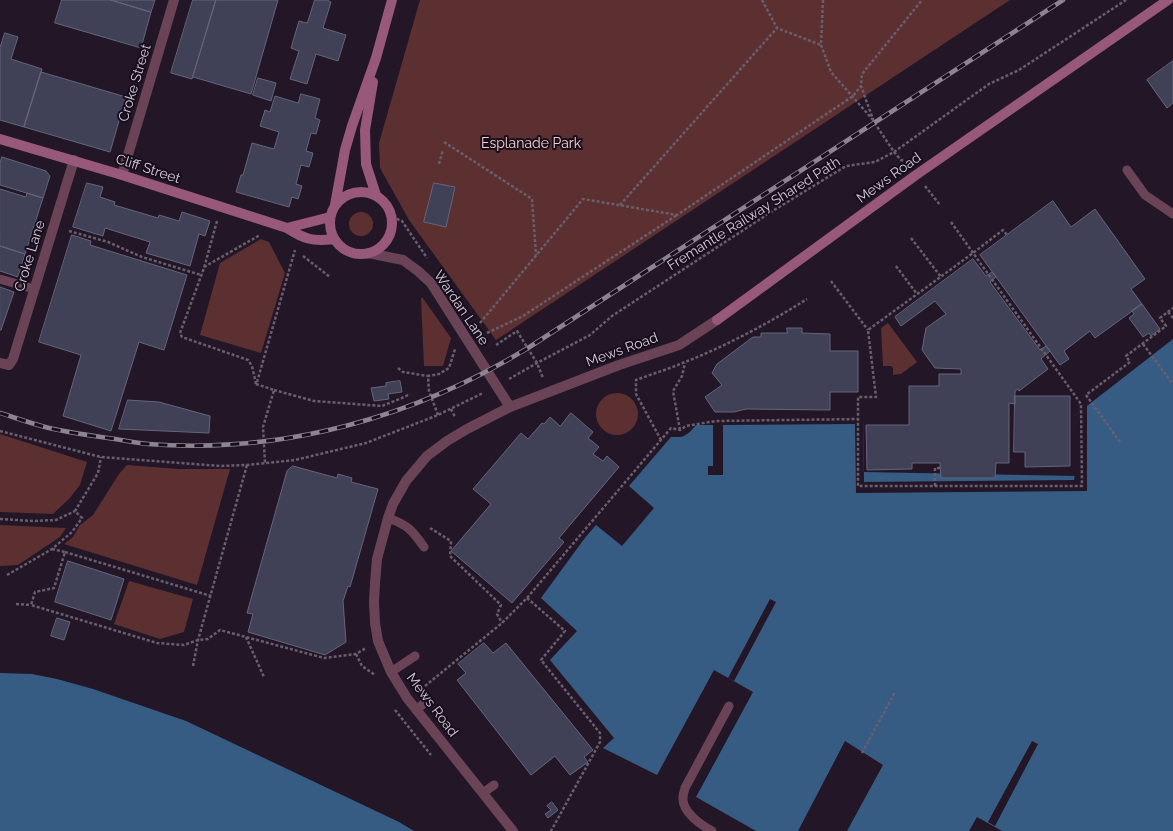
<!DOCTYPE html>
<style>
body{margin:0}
canvas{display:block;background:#221627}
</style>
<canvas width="1173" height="831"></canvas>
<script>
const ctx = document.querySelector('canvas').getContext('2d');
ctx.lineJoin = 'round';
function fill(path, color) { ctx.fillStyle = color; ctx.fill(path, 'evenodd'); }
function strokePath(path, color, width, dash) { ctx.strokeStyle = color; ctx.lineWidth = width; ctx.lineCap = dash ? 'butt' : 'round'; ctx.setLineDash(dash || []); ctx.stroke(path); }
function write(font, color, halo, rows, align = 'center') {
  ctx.font = font + ' Raleway,sans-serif'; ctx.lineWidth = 4; ctx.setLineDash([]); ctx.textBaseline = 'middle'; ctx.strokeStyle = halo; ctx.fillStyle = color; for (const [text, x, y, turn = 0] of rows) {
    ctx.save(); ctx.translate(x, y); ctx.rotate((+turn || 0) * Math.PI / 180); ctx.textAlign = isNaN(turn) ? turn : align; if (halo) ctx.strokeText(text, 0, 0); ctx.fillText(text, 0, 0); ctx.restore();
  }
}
const green = new Path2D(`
 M420,0h590l-514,340 -87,-120 -29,-52 -1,-25z
 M349 224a12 12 0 1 1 24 0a12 12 0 1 1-24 0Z
 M261,239l8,3 16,31 -24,80 -61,-18 20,-72z
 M422,297l29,41 -8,28h-19l-3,-67z
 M888,323l29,39 -16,12 -8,1v-7l-2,-2h-8l-2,-38z
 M596 414a21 21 0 1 1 42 0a21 21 0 1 1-42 0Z
 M0,434l87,28 -7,23 -11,14 -16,15 -53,-2z
 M127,465l51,4h52l-33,116 -133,-41 9,-7 7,-12 13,-10 26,-41z
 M0,525l66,3 -6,9 -42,28 -18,1z
 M129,581l64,18 -9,33 -24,7 -46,-15z`);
const water = new Path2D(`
 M1173,339v492h-171l-25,-14 -8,14h-122l36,-66 -38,-24 -47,90h-42l-60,-34 57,-105 -39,-22 -57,105 -54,-27 11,-10 -64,-78 27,-29 -36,-33 122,-167 10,-10 190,-6 1,57 213,4 -3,-60z
 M0,673l32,1 25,5 36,10 93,32 213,101 15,9h-414z`);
const pier = new Path2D(`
 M1087,405v86l-231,2 -1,-69 -132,1v50h-15v-9h5v-41h-17l-6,7 -6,4 -4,1h-9l-42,49 25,22 -32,38 -26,-21 -31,36 96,-131 12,-11 14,-3 25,-2 151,-1 1,69 210,-2 1,-6 -1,-58z
 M770,599l6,3 -42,79 -6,-3z
 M571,634l-22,26 62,78 -63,-77v-3z
 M1032,741l6,3 -43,82 -7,-4z`);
const building = new Path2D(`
 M62,0h49l40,12 -10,36 -86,-25z
 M111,0h44l-4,12z
 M193,0h23l-24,79 -21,-6z
 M216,0h62l-27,94 -58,-17z
 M315,0h12l4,2 -8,26 23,7 -8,26 -22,-7 -9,30 -17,-5 9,-28 -8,-3 8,-27 8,2z
 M5,33l13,4 -7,22 31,10 -18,58 -24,-7v-72z
 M1173,61v42l-6,5 -20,-28z
 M41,72l85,25 -16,55 -86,-25z
 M258,78l18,5 -5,18 -18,-6z
 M301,94l19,5 -5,19 5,2 -4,14 -5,-1 -5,18 7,2 -4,14 -8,-2 -5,19 6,2 -4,13 -6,-2 -3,10 -53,-15 5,-17h2l9,-32 22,6 5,-17 -19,-6 5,-16 5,2 5,-16 23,7z
 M2,157l44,14 4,5 -7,22 -43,-13v-21z
 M87,183l16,4 -3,10 15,5 -1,3 44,13 1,-3 20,6 3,-9 28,9 -5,15 -6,-2 -9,32 -44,-13 4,-11 -45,-14 -2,8 -30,-9z
 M434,183l21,4 -9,40 -22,-5z
 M0,189l26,8 1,-4 16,5 -18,56 -25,-8z
 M1053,201l18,26 24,-18 50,70 -14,10 11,15 -47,34 -5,-7 -26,20 5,8 -9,6 -80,-110z
 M72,235l19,6 -1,4 97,30 -23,75 -25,-8 -28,89 -48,-15 18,-61 -42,-13z
 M0,246l25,8 -7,23 -18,-6z
 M973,259l13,17 6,-4 4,5 -6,5 50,68 6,-4 4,5 -9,8 7,10 -29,22 -1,-2 -3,2v13l-6,-1v60h-13l-1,15h-54l-1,-15h-28v6l-45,1 -1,-45h43v-39h30v-12h22v-5l-26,-1 -13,-18 4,-22 20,-14 -11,-13 -34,25 -6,-9z
 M0,287l14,5 -13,38h-1z
 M1142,304l18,25 -9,7 -2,-3 -6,4 -14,-19 5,-4 -2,-3z
 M787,328h15v5l28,1v17h28v41h-28v18l-84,-1 -12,3h-19l-10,-15 17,-12 -10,-12 5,-9 36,-27h8v-4h26z
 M400,381l2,11 -14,2 1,5 -15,2 -3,-13 15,-2v-3z
 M1015,396h55v70l-45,1v-15h-11z
 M128,400l31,2 51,14 -1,17 -90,-4z
 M571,413l22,19 -5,6 11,9 -6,7 10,7 4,-5 12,11 -60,71 5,4 -52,61 -61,-52 40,-47 -18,-15 48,-56 7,6 14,-16 2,1 6,-7 10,9z
 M293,466l44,12 1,-4 14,4 -1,4 27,7 -28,98 -2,-1 -5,15 3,41 -21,13 -77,-23 5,-18 -6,-1 40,-142z
 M68,561l56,18 -13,41 -56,-18z
 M57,618l13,4 -6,18 -13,-4z
 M484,643l9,10 13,-10 87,107 -9,7 4,5 -18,13 -15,-19 -24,19 -74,-95 9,-7 -8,-9z
 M552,802l6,8 -10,8 -3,-4 6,-4 -4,-4z`);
const path = new Path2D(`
 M762,0l15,28 44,17
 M823,0l-2,45 10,27 42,48
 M444,142l88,57 4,56
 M908,162l-7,-2 -7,-8 -20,-30 -13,-36 1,-12 60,-74
 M439,164l4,-14
 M925,186l15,19
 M620,205l157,-177
 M392,217l10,4 25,37
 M217,221l-13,47 -24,65 2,4 66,23 4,6 4,18
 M951,222l130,182 1,82h-224v-89h18l-8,-67c45,-33 91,-66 135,-100l4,5
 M69,231l39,11 34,15 59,18
 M911,238l30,39
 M303,256l27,21
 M896,266l21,28
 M204,267l56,-32
 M831,281l37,49
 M1168,312l5,6
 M480,323l103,-124 94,16 176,-119 8,-10
 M487,333l36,-17 154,-101
 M1143,344l30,40
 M496,345l21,-14 20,32 6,15
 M398,368l5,4 25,4
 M509,379l28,-16 53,-28 22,-19 159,-104 75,-46 29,-4 19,-10 95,-68 30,-14 107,-70
 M257,382l38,-132
 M256,384l18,6 -11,37 2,36
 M274,390l40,11 68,5 20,-8 8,-4
 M451,409l4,8
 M438,415l-9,-24 -1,-15 11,-2 10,-6 6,-19
 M680,430l-7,-39 9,-15 3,-13
 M0,431l101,26 120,9 26,-1 48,-5 71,-17 72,-28 45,-22
 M661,440l-25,-46v-14c16,-6 33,-11 49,-18 41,-16 84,-39 122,-63
 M1120,442l-34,-47 44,-33 -4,-6 40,-30 -6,-8 13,-10
 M935,486v-18h6
 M0,519l33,2 23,-1 19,-9
 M430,528l21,13 -1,15 51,49 -4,9 5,9
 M52,549l13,3 -11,36 -19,4 -4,13 126,38 27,2 14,-5 10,-1 12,-9 104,28 32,-4 10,-6
 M65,552l146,44
 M7,575l45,-26 20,-17 10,-14 -7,-7 23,-38 3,-16
 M527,598l38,33 -24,29 59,73v9l-49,89
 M16,604l15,1
 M246,637l18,40
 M356,654l6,12 13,9
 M193,666l5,-26 49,-175
 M425,686l77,-63 25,-25 144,-170 9,2 6,-4 30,-5 143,-2
 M395,710l36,45
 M862,753l33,-61`);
const lane = new Path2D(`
 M1127,170l18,25 28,19
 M0,279l34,10
 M388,518c20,7 24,12 36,29
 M391,672l24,-16
 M416,710l12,-10
 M483,793l11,-8
 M712,831c-11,-6 -30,-19 -29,-33 0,-4 1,-7 2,-10l44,-82`);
const street = new Path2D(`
 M122,175l52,-175
 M368,253l35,7 15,11 13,12 79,124
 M0,363l9,2 4,-6 61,-199
 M513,831l-106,-133 -16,-26 -13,-31 -3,-18 -1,-21 1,-19 2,-24 11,-41 5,-14 13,-23 21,-25 20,-15 20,-12 43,-22 109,-42 60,-20 38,-25`);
const secondary = new Path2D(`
 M373,82l-8,48 1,34 10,31
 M0,139l122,36 165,53c17,11 26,14 47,11
 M330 223a31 31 0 1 1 62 0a31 31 0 1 1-62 0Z
 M335,205l10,-55 7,-24 24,-68 16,-58
 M287,228l43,-11
 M717,320l199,-145 252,-175`);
const rail = new Path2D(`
 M0,413c16,5 33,11 49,15 22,5 44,8 66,11 11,2 22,4 33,5 135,10 265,-26 380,-96l535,-348`);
const streetNames = [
 ["Croke Street",135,83,-73],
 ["Cliff Street",148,169,18],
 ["Mews Road",889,178,-36],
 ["Fremantle Railway Shared Path",754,214,-32],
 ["Croke Lane",30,256,-73],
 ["Wardan Lane",461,308,56],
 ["Mews Road",622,350,-20],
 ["Mews Road",432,705,53]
];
const parkNames = [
 ["Esplanade Park",531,144]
];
fill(green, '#5c2f30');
fill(water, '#375c84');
fill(pier, '#221627');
fill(building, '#404056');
strokePath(building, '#64657c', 1);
strokePath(path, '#695e6d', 2.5, [3, 2]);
strokePath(lane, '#6a4357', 9);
strokePath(street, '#6a4357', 10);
strokePath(secondary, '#97587a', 10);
strokePath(rail, '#8d8491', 4.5);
strokePath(rail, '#180d1d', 3, [9]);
write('14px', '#d6ced9', '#180d1d', streetNames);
write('14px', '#f5cfce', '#180d1d', parkNames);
</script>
